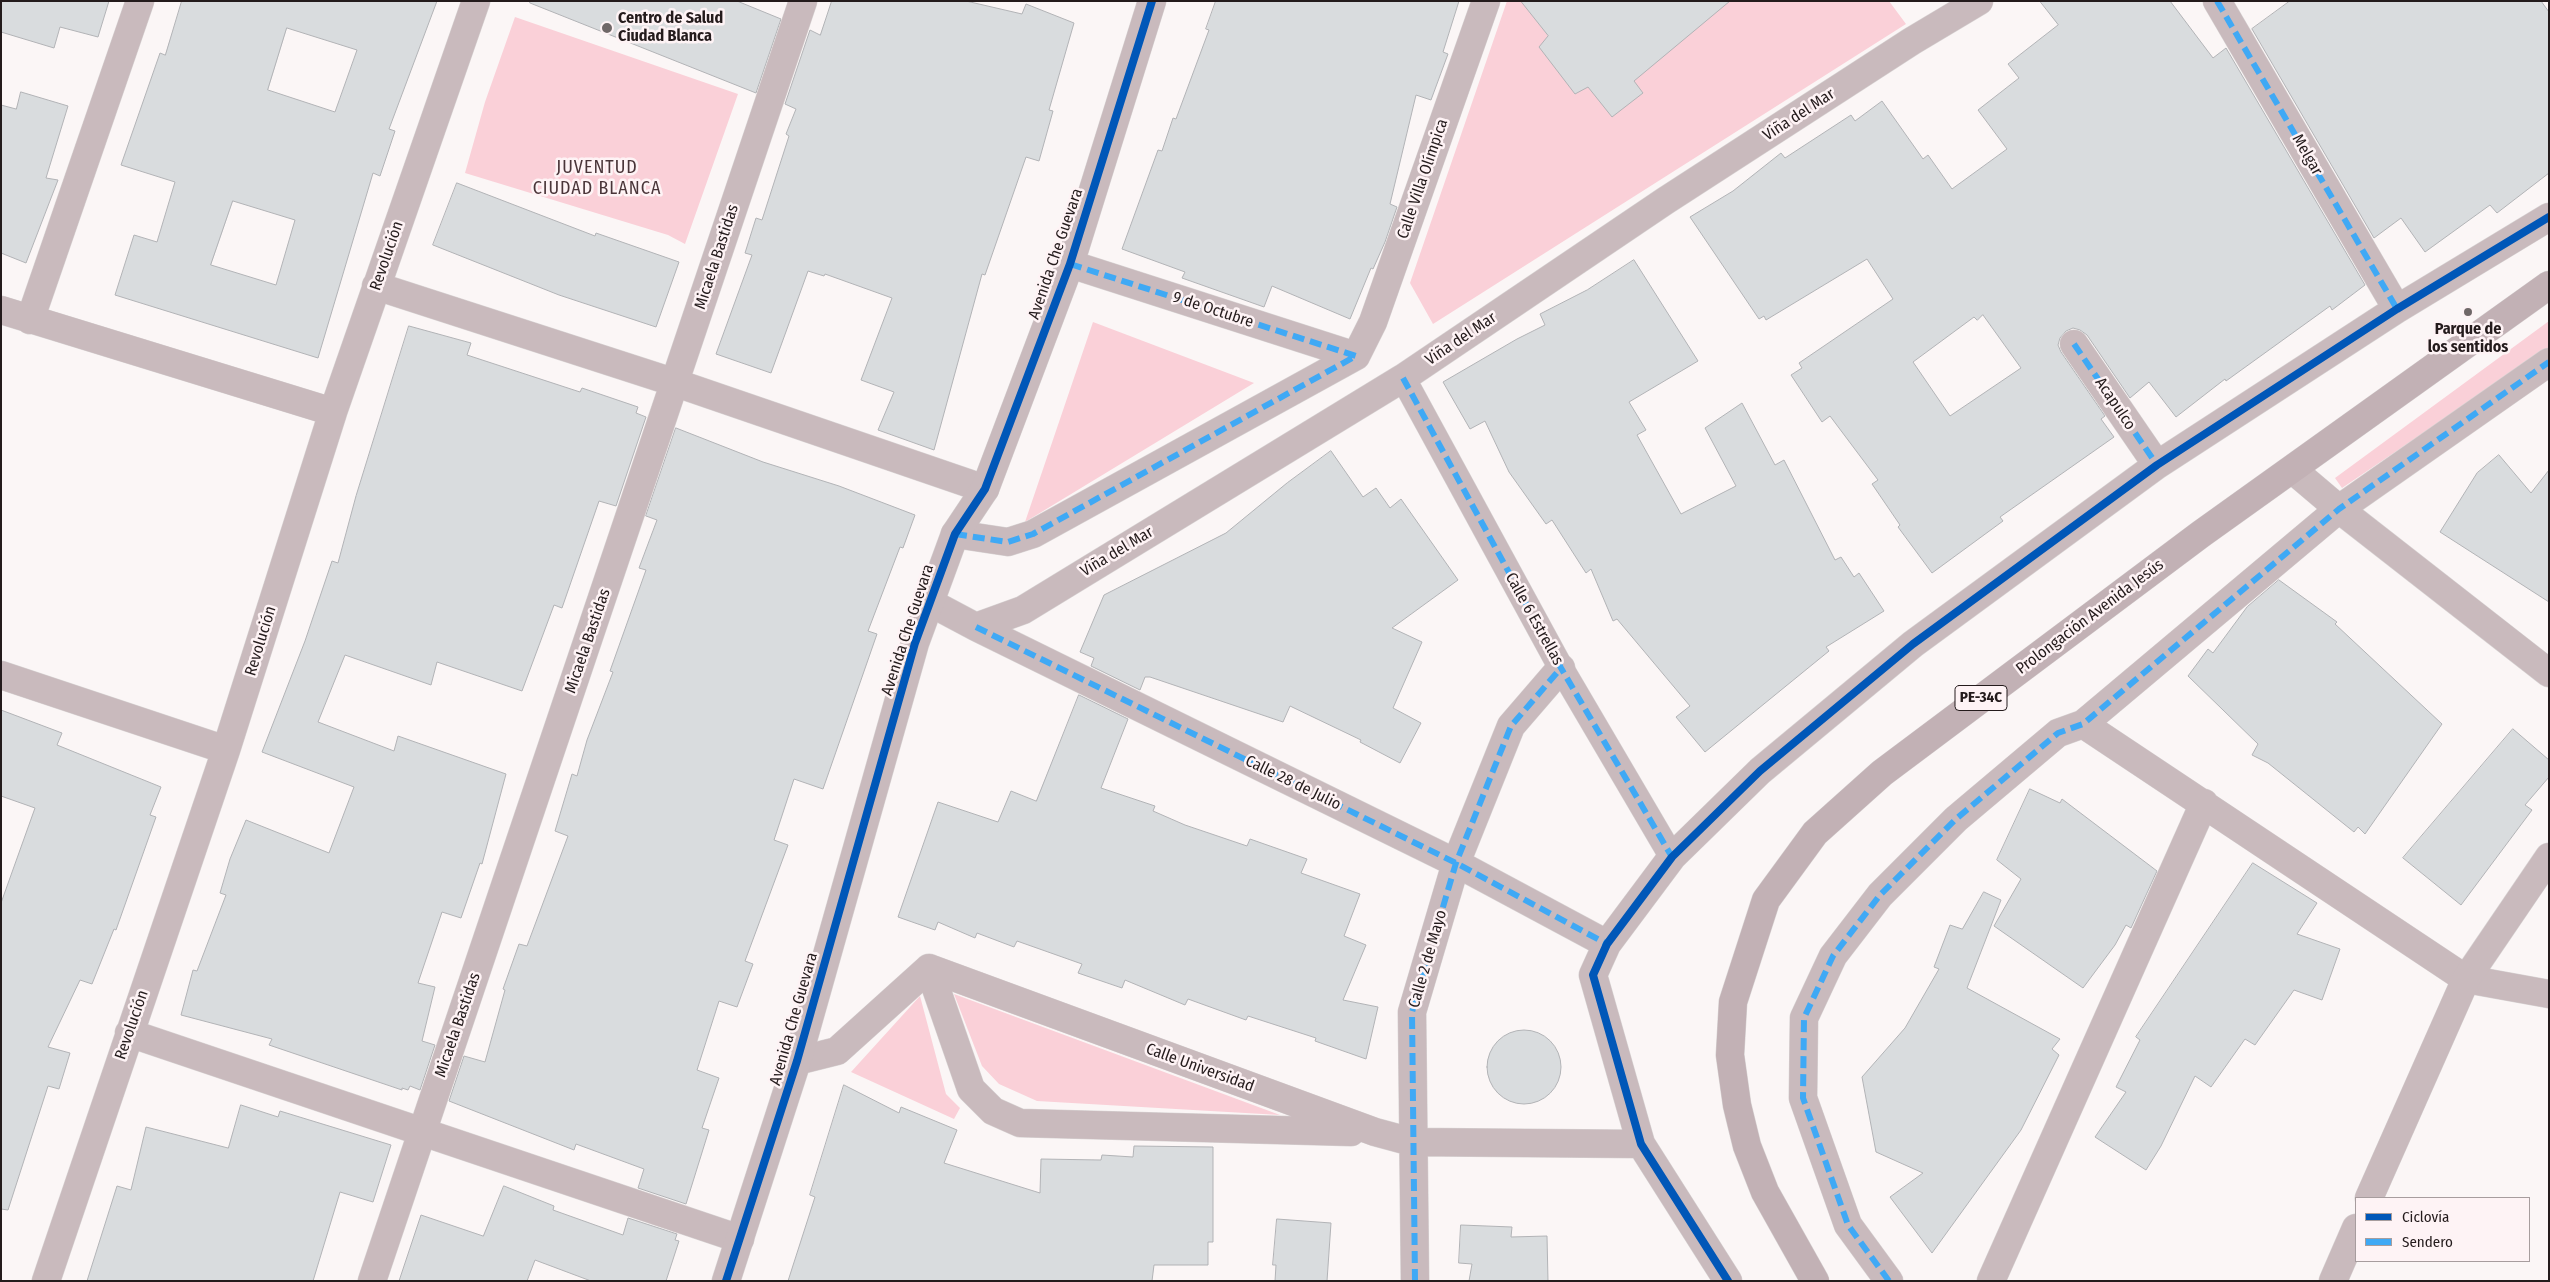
<!DOCTYPE html>
<meta charset="utf-8">
<style>
body{margin:0}
#map{position:relative;width:2550px;height:1282px;overflow:hidden;background:#fbf6f6;font-family:"Fira Sans Condensed",sans-serif}
canvas{display:block}
.frame{position:absolute;inset:0;border:2px solid #241b1c;pointer-events:none}
.legend{position:absolute;left:2355px;top:1197px;width:175px;height:65px;box-sizing:border-box;background:#fef3f5;border:1px solid #a79d9e;margin:0;padding:6px 9px;list-style:none;font-size:15px;color:#241b1c}
.legend li{display:flex;align-items:center;gap:10px;height:25px}
.legend b{width:25px;border:1px solid #a79d9e}
</style>
<div id="map">
<canvas width="2550" height="1282"></canvas>
<div class="frame"></div>
<ul class="legend">
<li><b style="height:6px;background:#0057b8"></b>Ciclovía</li>
<li><b style="height:6px;background:#3fa9f5"></b>Sendero</li>
</ul>
</div>
<script>
const ctx = document.querySelector('canvas').getContext('2d');
ctx.lineJoin = 'round';
function fill(path, color) { ctx.fillStyle = color; ctx.fill(path, 'evenodd'); }
function strokePath(path, color, width, dash) { ctx.strokeStyle = color; ctx.lineWidth = width; ctx.lineCap = dash ? 'butt' : 'round'; ctx.setLineDash(dash || []); ctx.stroke(path); }
function write(font, color, halo, rows, align = 'center') {
  ctx.font = font + ' "Fira Sans Condensed",sans-serif'; ctx.lineWidth = 5; ctx.setLineDash([]); ctx.textBaseline = 'middle'; ctx.strokeStyle = halo; ctx.fillStyle = color; for (const [text, x, y, turn = 0] of rows) {
    ctx.save(); ctx.translate(x, y); ctx.rotate((+turn || 0) * Math.PI / 180); ctx.textAlign = isNaN(turn) ? turn : align; if (halo) ctx.strokeText(text, 0, 0); ctx.fillText(text, 0, 0); ctx.restore();
  }
}
const green = new Path2D(`
 M1507,1h382l17,23 -473,300 -23,-41z
 M515,17l223,77 -53,150 -17,-9 -203,-62 20,-71z
 M2549,321v27l-207,140 -7,-10z
 M1093,322l161,61 -229,139z
 M954,994l326,121 -243,-14 -38,-17 -17,-18z
 M920,996l26,98 14,14 -6,11 -103,-47z`);
const building = new Path2D(`
 M1,1h108l-11,36 -38,-10 -6,21 -53,-16z
 M182,1h255l-48,128 6,2 -15,45 -7,-3 -55,185 -203,-63 19,-60 23,7 18,-60 -54,-17 39,-112 5,2zM287,28l70,22 -22,62 -67,-22zM233,201l62,19 -19,65 -65,-20z
 M530,1h207l44,18 -25,74 -226,-90z
 M832,1h134l56,13 4,-10 48,19 -25,87 4,1 -14,50 -13,-4 -41,118 -3,-1 -48,176 -56,-20 16,-38 -33,-12 31,-82 -67,-24 -1,2 -16,-5 -37,102 -55,-19 36,-99 -7,-2 11,-35 6,2 27,-84 -3,-2 10,-25 -11,-5 25,-74 10,5z
 M1216,1h243l-16,51 5,2 -17,46 -15,-5 -26,109 7,3 -12,35 -12,27 -2,-1 -21,51 -78,-33 -8,21 -82,-29 3,-6 -63,-23 36,-99 4,1 11,-33 3,1 33,-89 -3,-1z
 M1521,1h209l-96,80 9,12 -31,24 -24,-30 -13,7 -36,-47 9,-11z
 M2040,1h130l43,57 13,-10 139,237 -33,25 -2,-4 -104,75 -1,-2 -49,38 -27,-35 -19,16 -43,-63 -7,-5 -7,-2 -7,3 -6,7 -2,7 3,7 44,64 -4,3 13,18 -114,80 3,4 -71,52 -34,-46 2,-2 -28,-41 6,-4 -48,-64 -8,6 -31,-47 11,-7 -3,-5 94,-64 -26,-40 -101,61 -2,-4 -5,3 -69,-102 43,-26 48,-38 4,5 66,-43 4,6 27,-20 41,58 5,-4 24,34 55,-40 -29,-39 41,-32 -11,-14 50,-39zM1983,315l38,53 -71,48 -37,-54 61,-45 3,3z
 M2290,1h251l8,11v161l-52,40 -7,-8 -65,47 -24,-34 -27,20 -122,-209z
 M21,92l47,14 -22,72 12,2 -32,83 -25,-10v-148l15,4z
 M457,183l138,53 1,-3 83,29 -23,65 -97,-32 -126,-50z
 M1634,260l64,101 -69,41 17,28 -9,5 44,79 55,-28 -31,-58 37,-25 33,62 9,-5 51,100 6,-3 13,20 5,-4 25,38 -58,36 3,4 -124,101 -29,-35 14,-11 -73,-87 -4,2 -22,-52 -5,4 -34,-53 -6,4 -37,-52 -24,-51 -15,8 -27,-47 74,-43 28,-14 -5,-11 47,-24z
 M409,326l62,17 -4,12 113,37 2,-4 56,19 -2,6 10,4 -30,89 -17,-5 -37,107 -8,-3 -32,86 -85,-29 -6,23 -86,-30 -27,67 76,29 4,-15 108,38 -24,90 -2,-1 -19,55 -19,-6 -24,71 17,4 -13,54 13,4 -15,45 -10,-4 -2,4 -6,-2v2l-133,-45 3,-6 -91,-24 12,-45 4,1 29,-76 -6,-2 10,-34 16,-39 83,33 25,-66 -92,-35 43,-111 27,-80 6,2 18,-67z
 M676,428l87,34 76,24 76,29 -12,33 -3,-1 -32,84 9,3 -54,155 -29,-10 -20,61 14,5 -43,116 8,3 -16,43 -18,-6 -22,69 22,8 -17,50 7,2 -23,74 -48,-16 6,-19 -68,-25 -2,6 -125,-49 15,-45 21,6 20,-72 -2,-1 16,-45 8,2 41,-110 -13,-5 17,-57 5,2 10,-36 26,-68 -3,-1 36,-101 -7,-2 18,-48 -11,-4z
 M1331,451l32,46 13,-9 14,20 11,-9 57,81 -66,48 30,14 -29,66 28,15 -21,40 -40,-21 1,-2 -71,-34 -7,16 -133,-45h-5l-5,13 -49,-24 3,-8 -14,-6 24,-57 122,-62 61,-50z
 M2499,455l32,38 18,-23v132l-109,-70 37,-59z
 M2279,580l58,42 -2,2 107,100 -77,110 -7,-7 -4,5 -86,-69 -16,-8 6,-11 -70,-68 20,-27 5,4 34,-46z
 M1079,695l49,24 -27,69 54,18 -2,5 32,14 62,21 3,-7 57,20 -6,14 59,21 -16,42 22,9 -23,55 35,7 -12,52 -51,-18 1,-3 -68,-22 -2,4 -58,-21 -3,6 -60,-25 -3,8 -44,-15 4,-9 -65,-23 -3,6 -37,-14 -2,5 -37,-16 -3,8 -37,-13 40,-115 60,20 13,-31 25,10z
 M1,710l61,23 -5,12 104,42 -11,28 6,2 -40,113 -2,-1 -22,55 -12,-4 -32,67 22,6 -11,36 -11,-3 -40,124 -7,-1v-306l34,-95 -34,-12z
 M2513,729l36,31v17l-24,28 7,5 -71,95 -58,-47z
 M2030,789l30,14 2,-4 95,72 -26,57 -5,-3 -11,20 -32,43 -89,-62 27,-47 -24,-19z
 M2253,863l64,40 -20,31 43,15 -18,51 -28,-10 -39,55 -10,-6 -34,48 -16,-11 -34,70 -15,24 -51,-33 31,-45 -10,-5 24,-47 -4,-3z
 M1984,892l17,8 -34,88 93,51 -8,10 7,6 -38,75 -89,123 -42,-56 33,-24 -47,-21 -14,-75 43,-49 34,-59 -5,-2 16,-42 12,4z
 M1487 1067a37 37 0 1 1 74 0a37 37 0 1 1-74 0Z
 M844,1085l55,28 2,-6 56,23 -13,33 96,30 1,-34 60,1 1,-5 31,2 1,-11 79,1v95h-5v23h-54l-2,16h-364l27,-84 -5,-2z
 M241,1105l37,12 2,-6 111,34 -18,57 -33,-10 -27,89h-226l30,-95 14,4 15,-63 82,21z
 M504,1186l50,20 -1,4 70,25 5,-17 49,16 -2,6 4,1 -13,40h-75l-56,-21 -8,21h-128l22,-66 62,21z
 M1277,1219l54,4 -4,58h-52l1,-16h-3z
 M1461,1225l51,2 -1,10 36,-1 1,45h-79l3,-17 -13,-1z`);
const pedestrian = new Path2D(`
 M1403,378l158,290 111,189`);
const minor = new Path2D(`
 M2217,1l180,308
 M1070,264l286,92
 M376,286l300,97 309,106
 M1,310l332,102
 M30,320l110,-319
 M2074,344l83,121
 M1356,356l17,-34 113,-321
 M2293,470l46,39 210,164
 M955,534l53,8 25,-8 323,-178
 M929,602l47,25 47,-17 380,-232 262,-177 247,-160 67,-40
 M976,627l480,236 151,81
 M1,675l225,75
 M2083,724l383,255 83,15
 M929,968l446,164 37,10 229,2
 M929,968l42,121 22,22 27,12 331,9
 M129,1033l611,206
 M797,1061l40,-10 92,-83
 M46,1281l180,-531 107,-338 143,-411
 M372,1281l431,-1280
 M1415,1281l-3,-269 44,-149 55,-137 50,-58
 M1728,1281l-87,-137 -48,-169 14,-31 65,-87 88,-86 153,-127 244,-179 240,-156 152,-92
 M1889,1281l-41,-56 -45,-127 1,-80 29,-62 47,-61 76,-76 102,-86 25,-9 256,-215 210,-147
 M1991,1281l213,-478`);
const tertiary = new Path2D(`
 M2369,1198l97,-219 83,-122
 M726,1281l71,-220 118,-418 40,-109 30,-45 85,-225 82,-263
 M2333,1281l23,-53`);
const primary = new Path2D(`
 M1815,1281l-50,-89 -18,-46 -10,-41 -7,-50 3,-53 33,-102 49,-67 67,-60 319,-239 348,-249`);
const quiet = new Path2D(`
 M2217,1l180,308
 M1070,264l286,92
 M2074,344l83,121
 M1403,378l158,290 111,189
 M955,534l53,8 25,-8 323,-178
 M976,627l480,236 151,81
 M1415,1281l-3,-269 44,-149 55,-137 50,-58
 M1889,1281l-41,-56 -45,-127 1,-80 29,-62 47,-61 76,-76 102,-86 25,-9 256,-215 210,-147`);
const cycleway = new Path2D(`
 M726,1281l71,-220 118,-418 40,-109 30,-45 85,-225 82,-263
 M1728,1281l-87,-137 -48,-169 14,-31 65,-87 88,-86 153,-127 244,-179 240,-156 152,-92`);
const markers = [
 [607,28,6,"#6f6868"],
 [2468,312,5,"#6f6868"]
];
const shields = [
 [1981,698,52]
];
const shieldNames = [
 ["PE-34C",1981,698]
];
const poiNames = [
 ["Centro de Salud",618,19],
 ["Ciudad Blanca",618,37],
 ["Parque de",2468,330,"center"],
 ["los sentidos",2468,348,"center"]
];
const streetNames = [
 ["Viña del Mar",1799,115,-33],
 ["Melgar",2307,155,60],
 ["Calle Villa Olímpica",1423,179,-71],
 ["Avenida Che Guevara",1056,254,-71],
 ["Revolución",387,256,-71],
 ["Micaela Bastidas",717,257,-72],
 ["9 de Octubre",1213,310,18],
 ["Viña del Mar",1461,339,-34],
 ["Acapulco",2115,404,56],
 ["Viña del Mar",1117,552,-31],
 ["Prolongación Avenida Jesús",2090,617,-37],
 ["Calle 6 Estrellas",1534,619,61],
 ["Avenida Che Guevara",908,630,-72],
 ["Revolución",261,641,-73],
 ["Micaela Bastidas",588,641,-71],
 ["Calle 28 de Julio",1293,783,26],
 ["Calle 2 de Mayo",1428,959,-74],
 ["Avenida Che Guevara",794,1019,-74],
 ["Revolución",132,1025,-71],
 ["Micaela Bastidas",458,1025,-71],
 ["Calle Universidad",1200,1068,20]
];
const neighbourhoodNames = [
 ["JUVENTUD",597,168],
 ["CIUDAD BLANCA",597,189]
];
fill(green, '#fad0d8');
fill(building, '#d9dcde');
strokePath(building, '#b2b3b6', 1);
strokePath(pedestrian, '#d8d4d4', 26);
strokePath(minor, '#d8d4d4', 29);
strokePath(tertiary, '#d8d4d4', 29);
strokePath(primary, '#d8d4d4', 29);
strokePath(pedestrian, '#c9babd', 25);
strokePath(minor, '#c9babd', 28);
strokePath(tertiary, '#c9babd', 28);
strokePath(primary, '#c2b1b5', 28);
strokePath(quiet, '#3fa9f5', 6, [12, 6]);
strokePath(cycleway, '#0057b8', 8);
for (const [x, y, r, color] of markers) { const dot = new Path2D(); dot.arc(x, y, r, 0, 2 * Math.PI); ctx.fillStyle = color; ctx.fill(dot); strokePath(dot, '#fef3f5', 2); }
for (const [x, y, w] of shields) { const box = new Path2D(); box.roundRect(x - w / 2, y - 12.5, w, 25, 4); ctx.fillStyle = '#fef3f5'; ctx.fill(box); strokePath(box, '#241b1c', 1); }
write('bold 15px', '#241b1c', null, shieldNames);
write('bold 16px', '#241b1c', '#fef3f5', poiNames, 'left');
write('16px', '#241b1c', '#fef3f5', streetNames);
ctx.letterSpacing = '1px';
write('18px', '#4a3539', '#fef3f5', neighbourhoodNames);
ctx.letterSpacing = '0px';
</script>
